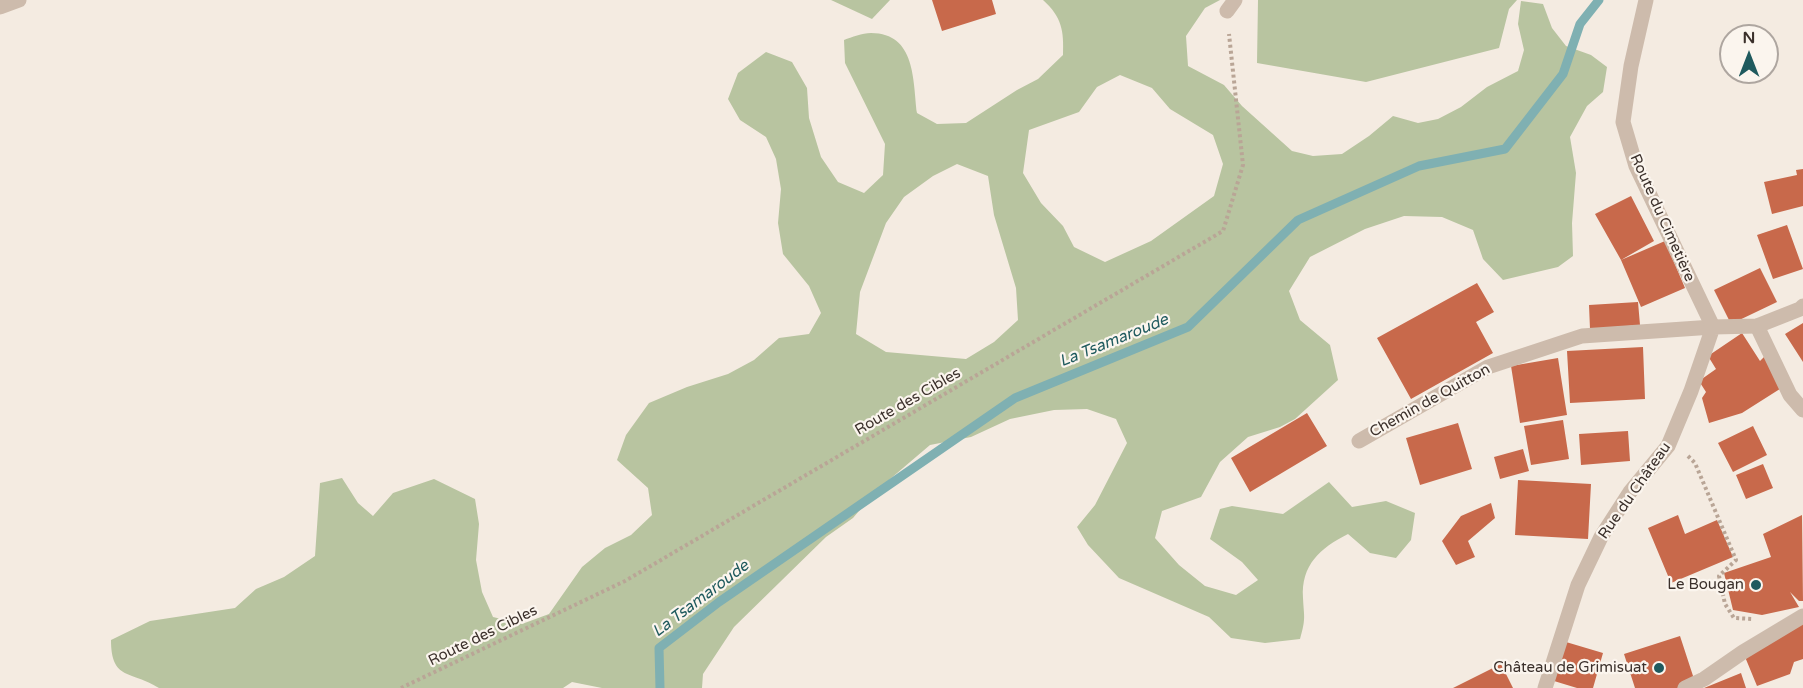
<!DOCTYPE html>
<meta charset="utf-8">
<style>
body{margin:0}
#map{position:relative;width:1803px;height:688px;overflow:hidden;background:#f4ebe1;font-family:"Varela Round",sans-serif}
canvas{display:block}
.north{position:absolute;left:1719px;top:24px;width:60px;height:60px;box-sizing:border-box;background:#fbf5ee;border:2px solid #aea6a0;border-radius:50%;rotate:0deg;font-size:16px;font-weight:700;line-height:24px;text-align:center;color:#3b302b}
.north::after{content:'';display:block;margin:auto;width:21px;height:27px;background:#1f5a5e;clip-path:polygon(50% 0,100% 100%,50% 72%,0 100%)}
</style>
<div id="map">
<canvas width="1803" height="688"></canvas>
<div class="north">N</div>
</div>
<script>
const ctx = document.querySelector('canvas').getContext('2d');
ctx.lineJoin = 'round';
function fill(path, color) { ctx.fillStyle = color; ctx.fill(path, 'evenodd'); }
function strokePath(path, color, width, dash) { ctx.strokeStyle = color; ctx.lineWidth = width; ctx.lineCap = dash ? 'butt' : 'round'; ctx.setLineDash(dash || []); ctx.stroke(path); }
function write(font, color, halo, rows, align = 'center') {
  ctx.font = font + ' "Varela Round",sans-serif'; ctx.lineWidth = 4.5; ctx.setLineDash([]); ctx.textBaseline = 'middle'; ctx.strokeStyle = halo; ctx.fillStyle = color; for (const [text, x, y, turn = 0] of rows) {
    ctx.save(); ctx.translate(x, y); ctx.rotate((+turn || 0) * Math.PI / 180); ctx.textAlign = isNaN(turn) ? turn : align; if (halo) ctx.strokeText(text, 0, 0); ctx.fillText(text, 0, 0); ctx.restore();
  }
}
const green = new Path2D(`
 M831,0h59l-18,19z
 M1043,0h177l-15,8 -19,28 2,30 36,19 18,21 50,45 21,5 29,-2 27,-18 24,-20 25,7 20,-4 23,-12 26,-20 31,-16 6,-21 -6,-26 3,-23 22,3 9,24 14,18 25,9 16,12 -4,25 -16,14 -17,31 6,36 -4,50 1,33 -15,11 -55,13 -20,-21 -10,-29 -31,-13 -38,-1 -39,13 -55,28 -21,34 11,29 30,25 8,35 -43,39 -15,8 -32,10 -28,25 -19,35 -39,14 -7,27 24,27 26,21 31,9 22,-15 -16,-18 -32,-23 10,-30 12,-3 51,8 46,-32 23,25 34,-6 29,12 -4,27 -15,18 -26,-5 -22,-19c-28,14 -47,31 -45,64 1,20 3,20 -3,41l-35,4 -34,-5 -22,-21 -90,-39 -31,-33 -11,-18 18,-22 32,-62 -11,-24 -29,-10 -33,1 -44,9 -39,18 -41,8 -54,46 -23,27 -27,19 -92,90 -31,47 -1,14h-100l-30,-6 -9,6h-404c-28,-18 -48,-7 -48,-48l39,-19 85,-13 21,-19 28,-12 31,-21 5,-73 22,-5 16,25 15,13 20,-23 41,-14 41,20 4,25 -3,36 6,32 11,25 29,7 27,-10 33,-47 23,-19 26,-13 21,-20 -4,-27 -31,-28 9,-25 23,-32 38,-16 41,-13 26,-14 25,-22 30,-4 12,-21 -12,-27 -26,-32 -5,-31 3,-34 -5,-30 -10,-22 -26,-17 -12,-21 10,-26 28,-21 26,10 15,26 2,30 12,39 17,25 26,11 19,-18 2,-31 -40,-81 -1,-23c8,-3 18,-7 27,-7 45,0 42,48 46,80l20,11 29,-1 51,-33 21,-11 25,-24c1,-24 -1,-38 -20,-55zM1120,75l32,13 18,21 43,26 10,29 -9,32 -63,45 -46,21 -31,-15 -11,-21 -22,-23 -18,-30 6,-43 50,-18 18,-25zM957,164l31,12 6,39 22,73 2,32 -24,22 -28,17 -80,-7 -30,-18 4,-42 26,-69 18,-26 29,-21z
 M1258,0h259l-8,9 -10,39 -133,34 -109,-19z`);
const stream = new Path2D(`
 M660,688l-1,-40 60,-46 296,-204 173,-71 110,-107 121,-54 86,-17 58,-75 17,-50 19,-24`);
const building = new Path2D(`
 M932,0h60l4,14 -54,17z
 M1803,169v37l-31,8 -8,-32 33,-7 -1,-5z
 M1631,196l23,45 -33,19 -26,-46z
 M1787,225l16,44 -30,10 -16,-44z
 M1665,241l20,47 -44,19 -20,-47z
 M1760,268l17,34 -46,22 -17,-34z
 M1477,283l17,29 -18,10 17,31 -82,46 -34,-61z
 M1638,302l2,23 -50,4 -1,-24z
 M1803,323v39l-18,-28z
 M1742,333l18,28 4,-4 19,30 -41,26 -33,10 -7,-25 4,-6 -7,-11 17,-12 -8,-13z
 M1643,347l2,52 -75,4 -3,-52z
 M1558,358l9,57 -47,8 -9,-57z
 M1307,413l20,33 -77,46 -19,-34z
 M1563,420l6,39 -38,6 -7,-39z
 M1458,423l14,46 -52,16 -14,-47z
 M1753,426l14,29 -34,17 -15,-29z
 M1628,431l2,30 -49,4 -2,-31z
 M1523,449l6,22 -29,8 -6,-22z
 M1763,464l10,24 -27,11 -10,-24z
 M1518,480l73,4 -3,55 -73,-4z
 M1491,503l4,15 -27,23 7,16 -19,8 -14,-24 19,-25z
 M1678,515l7,19 32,-14 16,37 -62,26 -23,-55z
 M1802,515l1,86h-4l-9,-9 9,15 -37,8 -29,-5 -9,-37 47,-16 -8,-23z
 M1803,616v43l-9,3 -4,12 -33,12 -14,-34z
 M1680,636l15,46 -18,6h-42l-11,-34z
 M1566,642l37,11 -10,35h-16l-23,-7z
 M1501,664l12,24h-60z
 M1741,673l5,15h-42z`);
const path = new Path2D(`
 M1688,456l7,7 41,97 -17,16 6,28 9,14 19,1
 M401,688l224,-107 598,-350 20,-66 -14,-131`);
const service = new Path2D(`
 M1757,326l33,69 13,15
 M1359,441l129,-74 94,-31 131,-9
 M1685,688l19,-9 39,-27 60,-36`);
const minor = new Path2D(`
 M1646,0l-15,66 -8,56 13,44 77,161
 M1227,11l8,-11
 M1713,327l44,-1 43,-17 3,-3
 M1545,688l33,-103 23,-48 29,-45 38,-46 23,-55 22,-64`);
const tertiary = new Path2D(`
 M0,7l19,-7`);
const markers = [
 [1756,585,6,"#1f5a5e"],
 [1659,668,6,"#1f5a5e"]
];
const streetNames = [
 ["Route du Cimetière",1662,218,66],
 ["Chemin de Quitton",1430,401,-29],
 ["Route des Cibles",908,402,-30],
 ["Rue du Château",1635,491,-55],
 ["Route des Cibles",483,636,-26]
];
const poiNames = [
 ["Le Bougan",1744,585],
 ["Château de Grimisuat",1647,668]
];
const waterNames = [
 ["La Tsamaroude",1114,341,-22],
 ["La Tsamaroude",701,599,-37]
];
fill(green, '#b8c4a0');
strokePath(stream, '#7fb0b2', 9);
fill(building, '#c8694b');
strokePath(path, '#b9a596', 4, [3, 3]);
strokePath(service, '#cdbbac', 15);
strokePath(minor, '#cdbbac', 15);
strokePath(tertiary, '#cdbbac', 15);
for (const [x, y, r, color] of markers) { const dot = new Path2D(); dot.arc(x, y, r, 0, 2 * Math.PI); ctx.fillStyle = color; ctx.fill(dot); strokePath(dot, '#fbf5ee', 2); }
write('15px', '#3b302b', '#fbf5ee', streetNames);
write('15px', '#3b302b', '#fbf5ee', poiNames, 'right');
write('italic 16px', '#1f5a5e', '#fbf5ee', waterNames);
</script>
